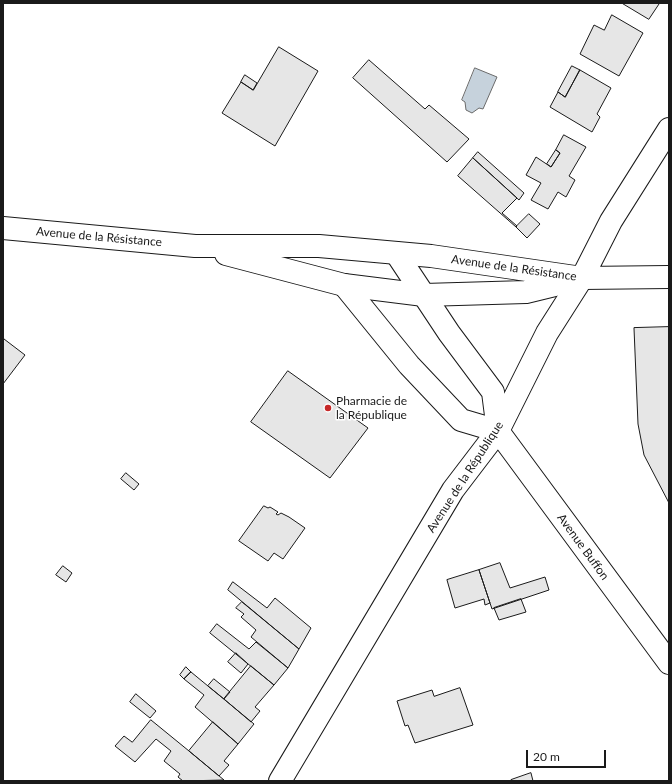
<!DOCTYPE html>
<meta charset="utf-8">
<style>
body{margin:0}
#map{position:relative;width:672px;height:784px;overflow:hidden;background:#fff;font-family:Lato,sans-serif}
canvas{display:block}
.frame{position:absolute;inset:0;border:4px solid #1a1a1a;pointer-events:none}
.scale{position:absolute;left:526px;top:750px;width:80px;height:18px;box-sizing:border-box;border:2px solid #1a1a1a;border-top:0;padding-left:5px;font-size:12px;line-height:14px;white-space:nowrap;color:#1a1a1a;-webkit-text-stroke:3px #fff;paint-order:stroke}
</style>
<div id="map">
<canvas width="672" height="784"></canvas>
<div class="frame"></div>
<div class="scale">20 m</div>
</div>
<script>
const ctx = document.querySelector('canvas').getContext('2d');
ctx.lineJoin = 'round';
function fill(path, color) { ctx.fillStyle = color; ctx.fill(path, 'evenodd'); }
function strokePath(path, color, width, dash) { ctx.strokeStyle = color; ctx.lineWidth = width; ctx.lineCap = dash ? 'butt' : 'round'; ctx.setLineDash(dash || []); ctx.stroke(path); }
function write(font, color, halo, rows, align = 'center') {
  ctx.font = font + ' Lato,sans-serif'; ctx.lineWidth = 3; ctx.setLineDash([]); ctx.textBaseline = 'middle'; ctx.strokeStyle = halo; ctx.fillStyle = color; for (const [text, x, y, turn = 0] of rows) {
    ctx.save(); ctx.translate(x, y); ctx.rotate((+turn || 0) * Math.PI / 180); ctx.textAlign = isNaN(turn) ? turn : align; if (halo) ctx.strokeText(text, 0, 0); ctx.fillText(text, 0, 0); ctx.restore();
  }
}
const water = new Path2D(`
 M475,68l22,9 -14,32 -4,-1 -7,5 -6,-3 -1,-8 -3,-2z`);
const building = new Path2D(`
 M622,3h36l1,1 -10,15z
 M612,15l31,18 -24,43 -39,-22 14,-29 10,5z
 M279,47l39,24 -43,75 -53,-33 19,-31 12,8z
 M369,60l56,49 4,-4 40,34 -22,23 -94,-84z
 M572,66l8,4 -15,27 -7,-5z
 M580,70l31,18 -14,26 3,3 -8,15 -42,-25 8,-15 7,5z
 M245,75l12,8 -4,7 -12,-8z
 M564,135l22,12 -17,29 6,4 -9,17 -8,-5 -10,17 -17,-9 10,-17 -15,-8 10,-18 15,10 9,-14 -4,-3z
 M556,150l4,3 -9,14 -4,-3z
 M478,152l46,41 -5,7 -46,-42z
 M473,158l44,40 -15,15 15,13 -1,1 -58,-51z
 M529,214l11,10 -13,14 -11,-11z
 M669,327v176l-25,-48 -6,-31 -4,-96z
 M4,339l21,16 -22,29v-43z
 M288,371l80,57 -38,50 -79,-56z
 M126,473l13,11 -5,6 -13,-11z
 M264,506l4,2 2,-1 8,5 -2,2 2,1 3,-2 8,4 16,11 -22,31 -9,-6 -6,8 -29,-20z
 M500,563l10,25 35,-11 4,13 -57,19 -13,-39z
 M63,566l9,7 -6,9 -10,-7z
 M479,570l11,33 -5,2 -1,-6 -29,9 -8,-28z
 M233,582l34,26 8,-10 36,30 -12,21 -71,-59z
 M521,599l5,13 -27,8 -5,-12z
 M242,602l57,47 -11,19 -37,-31 5,-7 -15,-13 3,-3 -8,-6z
 M217,624l32,25 7,-7 32,26 -14,17 -64,-52z
 M236,653l12,11 -7,9 -13,-11z
 M251,666l23,19 -19,22 5,4 -9,11 -27,-23z
 M186,667l5,5 -7,7 -4,-4z
 M191,672l63,52 -16,20 -43,-37 9,-12 -20,-16z
 M214,679l16,13 -6,7 -16,-13z
 M460,688l13,37 -58,18 -7,-18 -3,1 -8,-25 35,-11 2,6z
 M136,694l20,17 -6,7 -20,-16z
 M151,720l38,31 35,29 -41,1 -5,-4 2,-3 -16,-13 7,-10 -15,-12 -21,23 -20,-16 9,-10 8,6z
 M213,722l25,22 -14,17 5,4 -10,11 -30,-25z
 M531,773l2,8h-22v-1z`);
const street = new Path2D(`
 M396,253l53,80 44,59 5,39 171,232
 M344,285l65,80 52,55 37,11
 M280,781l173,-291 45,-59 49,-98 35,-55`);
const secondary = new Path2D(`
 M3,228l192,18h124l112,10 151,22 87,-1
 M226,254l118,31 80,10 102,-3 45,-11
 M582,278l29,-57 58,-92`);
const markers = [
 [328,408,4,"#c62828"]
];
const streetNames = [
 ["Avenue de la Résistance",99,237,5],
 ["Avenue de la Résistance",514,268,8],
 ["Avenue de la République",465,477,-57],
 ["Avenue Buffon",583,547,54]
];
const poiNames = [
 ["Pharmacie de",336,401],
 ["la République",336,415]
];
fill(water, '#c6d2dc');
strokePath(water, '#6a6a6a', 1);
fill(building, '#e6e6e6');
strokePath(building, '#1a1a1a', 1);
strokePath(street, '#1a1a1a', 24);
strokePath(secondary, '#1a1a1a', 24);
strokePath(street, '#fff', 22);
strokePath(secondary, '#fff', 22);
for (const [x, y, r, color] of markers) { const dot = new Path2D(); dot.arc(x, y, r, 0, 2 * Math.PI); ctx.fillStyle = color; ctx.fill(dot); strokePath(dot, '#fff', 1.5); }
write('12px', '#1a1a1a', '#fff', streetNames);
write('12px', '#1a1a1a', '#fff', poiNames, 'left');
</script>
